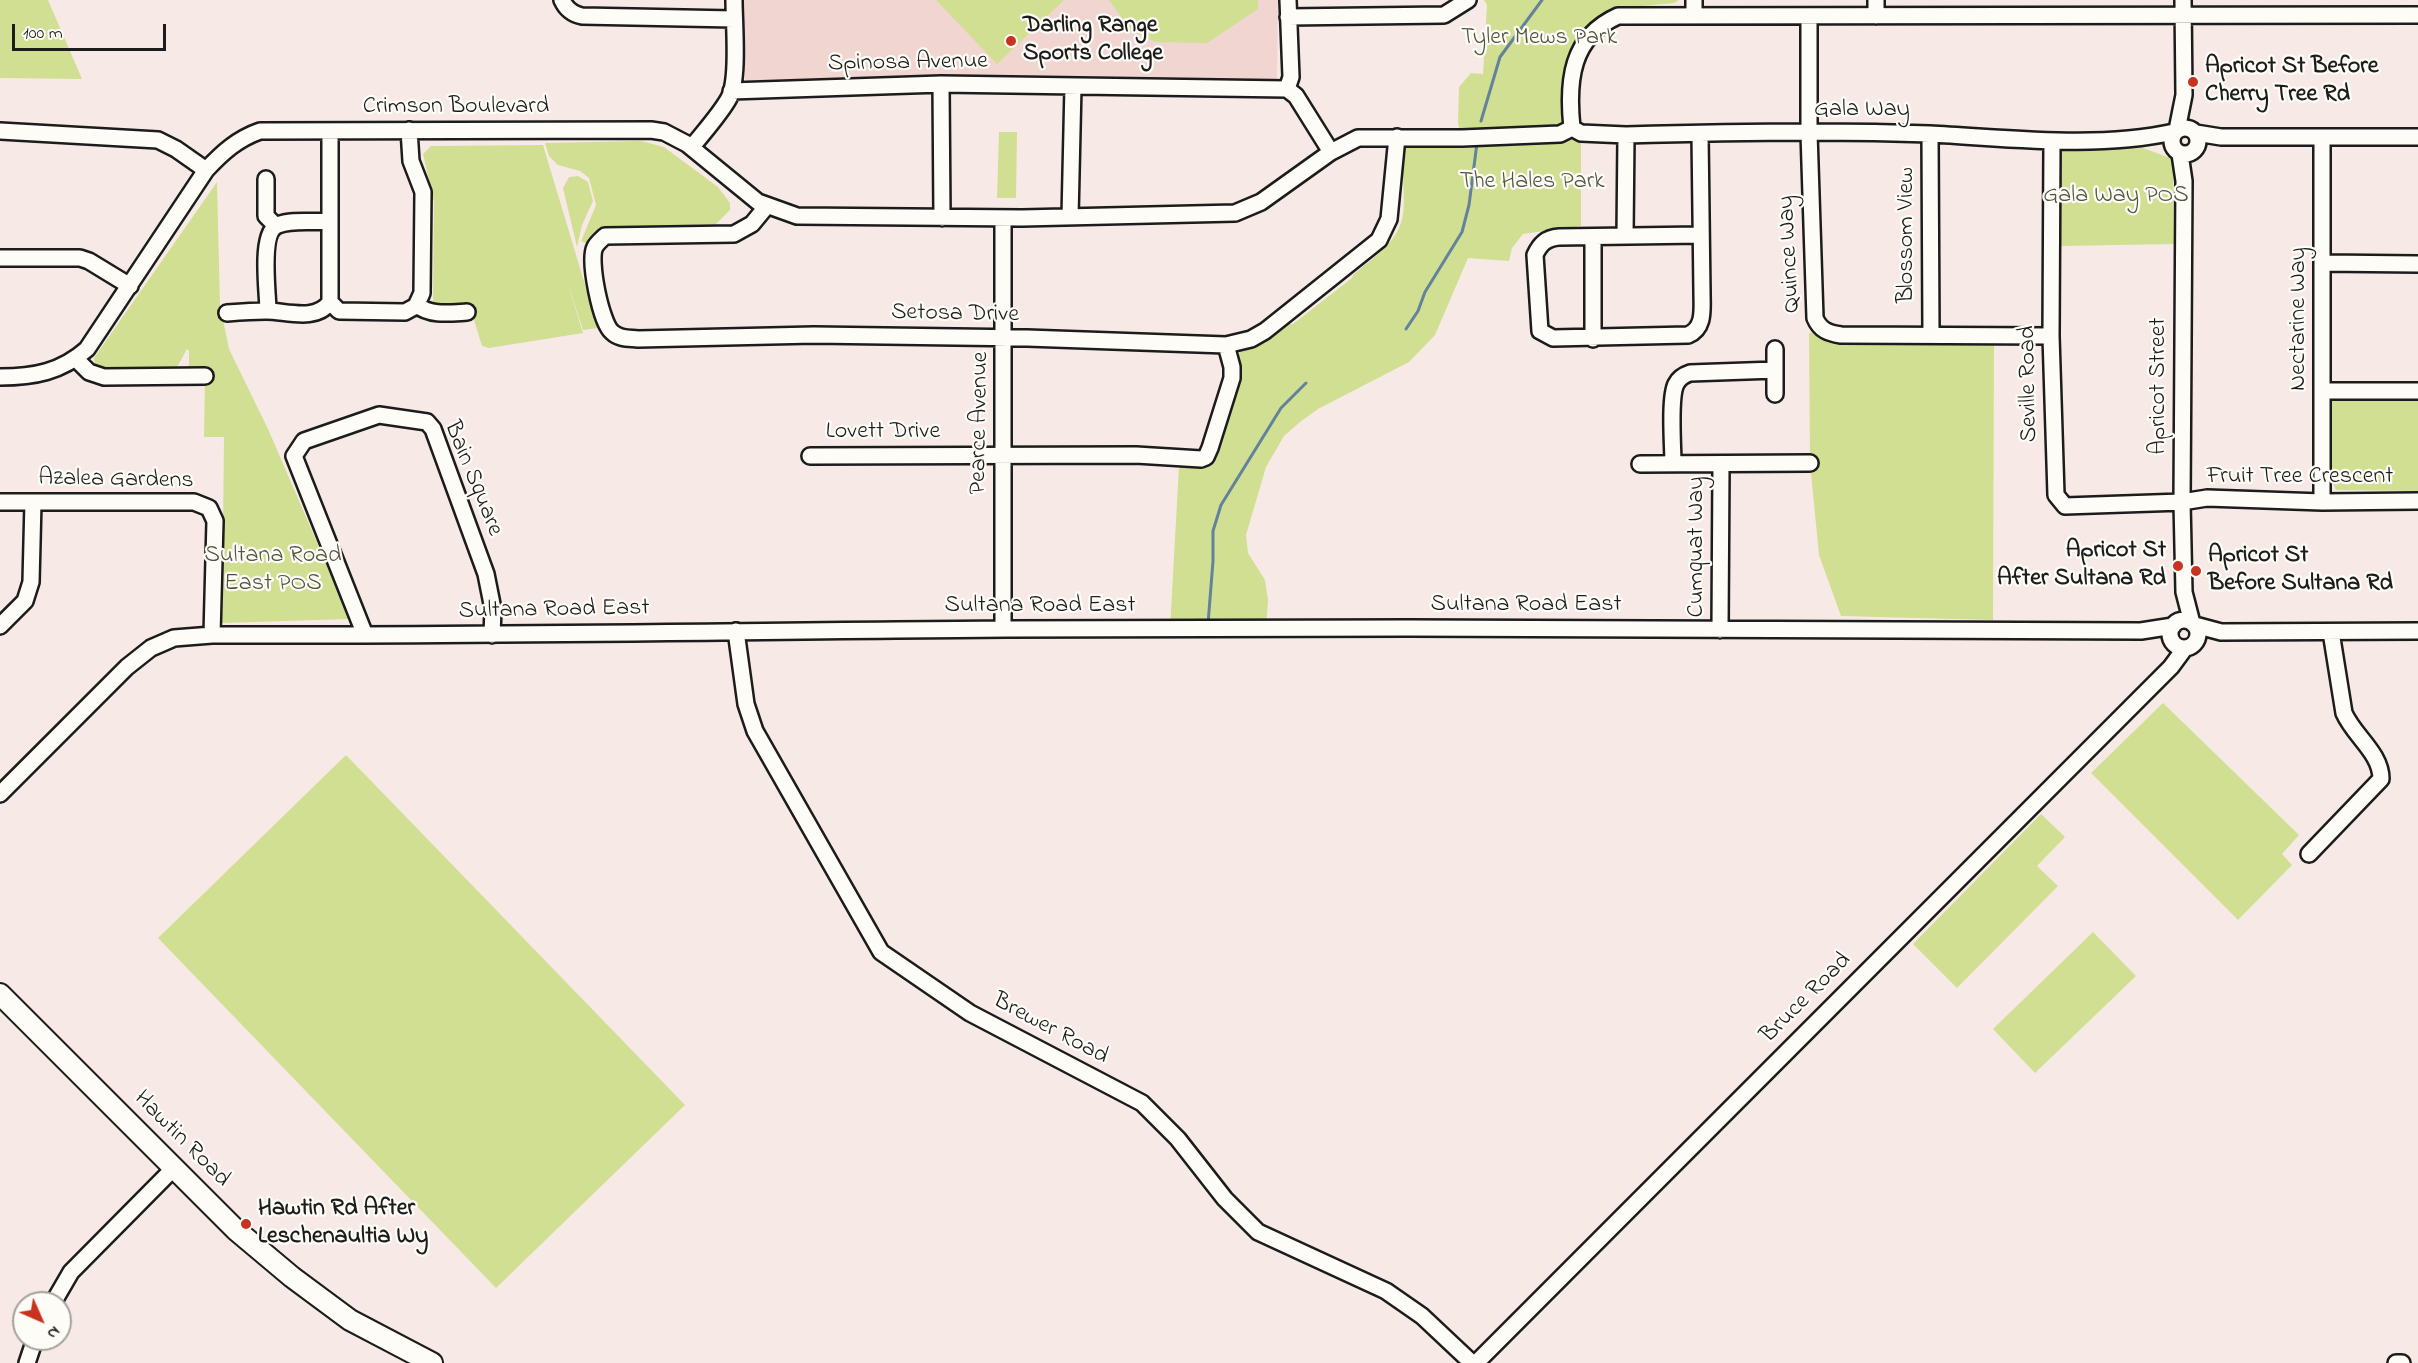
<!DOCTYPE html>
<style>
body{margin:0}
#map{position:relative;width:2418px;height:1363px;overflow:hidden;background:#f7eae6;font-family:"Indie Flower",sans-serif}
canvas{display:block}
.north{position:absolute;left:12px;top:1291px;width:60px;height:60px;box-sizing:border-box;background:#fdfcf7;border:2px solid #a3a29f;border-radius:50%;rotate:135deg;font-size:16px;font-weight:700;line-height:24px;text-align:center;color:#1c1c1c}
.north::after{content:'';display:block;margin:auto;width:21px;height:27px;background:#c8321e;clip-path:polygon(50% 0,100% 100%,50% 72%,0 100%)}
.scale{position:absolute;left:12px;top:24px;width:154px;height:27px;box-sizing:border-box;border:3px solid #1c1c1c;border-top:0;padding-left:8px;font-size:18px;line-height:21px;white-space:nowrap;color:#1c1c1c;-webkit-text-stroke:4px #fdfcf7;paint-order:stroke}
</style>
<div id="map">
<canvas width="2418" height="1363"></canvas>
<div class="north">N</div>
<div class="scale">100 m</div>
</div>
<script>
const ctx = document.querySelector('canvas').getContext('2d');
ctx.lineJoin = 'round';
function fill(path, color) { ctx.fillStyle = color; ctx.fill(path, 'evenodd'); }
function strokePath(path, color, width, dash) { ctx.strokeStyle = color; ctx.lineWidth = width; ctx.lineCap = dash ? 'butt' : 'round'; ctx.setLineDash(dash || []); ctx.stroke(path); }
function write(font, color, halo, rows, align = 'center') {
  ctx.font = font + ' "Indie Flower",sans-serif'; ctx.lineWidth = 4.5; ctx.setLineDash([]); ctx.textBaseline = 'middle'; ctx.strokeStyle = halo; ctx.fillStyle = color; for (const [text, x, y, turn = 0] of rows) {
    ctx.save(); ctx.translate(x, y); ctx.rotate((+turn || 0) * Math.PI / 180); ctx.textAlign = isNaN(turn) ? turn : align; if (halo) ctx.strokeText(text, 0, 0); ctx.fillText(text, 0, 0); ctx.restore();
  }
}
const built = new Path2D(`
 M744,0h534l-1,82 -532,2z`);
const green = new Path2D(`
 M0,0h48l34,79 -82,-1z
 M936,0h128l-67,64z
 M1109,0h149v9l-51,34 -52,-1 -24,-12z
 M1484,0h195l-5,3 -64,6 -7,14 -11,11 -22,67 11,32v93l-58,8 -11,14 -3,13 -41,-3 -33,77 -26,27 -91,47 -18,13 -16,14 -18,31 -20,68 2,18 17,27 3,20 -2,28 -96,1 9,-163h28l6,-5 24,-79v-25l4,-6 42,-27h10l59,-46 1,-3c17,-15 40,-29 48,-52 5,-15 2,-35 2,-52l-3,-4 6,-30 55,1 -3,-15 1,-36 12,-14 12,1 4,-69z
 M999,132h18l-1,66h-19z
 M641,141l23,6 54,40 12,16v7l-17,17 -109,2 -12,8 -4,7 -7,-3 15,-36 -7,-27 -9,-7 -22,-6 -9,-9 -4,-13z
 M543,145l55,183 -15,2 -17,-52 17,55 -94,15 -7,-2 -11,-36 -38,-5 1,-103 -11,-48 8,-8z
 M2143,148l30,11 1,85 -113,2 -2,-96z
 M578,176l10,6 5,19 -11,24 -5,22 -14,-59 6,-11z
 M217,182l3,123 9,44 39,80 82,190 -128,4 2,-186h-20l1,-60 -16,-1v-25l-2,-2 -11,20h-80l-2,-11z
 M1809,333l185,3 -1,284 -152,-4 -22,-61 -9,-92z
 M2330,398l88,1v92l-82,-1 -4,-9z
 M2163,703l136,132 -17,19 10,11 -54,55 -147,-147z
 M346,755l339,350 -189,183 -338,-350z
 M2041,814l24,23 -28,29 21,20 -101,102 -44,-44z
 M2093,932l43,44 -101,97 -42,-44z`);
const stream = new Path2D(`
 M1481,121l19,-64 42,-57
 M1406,329l12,-18 7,-19 37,-60 7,-27 8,-62
 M1208,624l5,-63v-30l8,-26 60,-97 25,-25`);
const minor = new Path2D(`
 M562,0c4,9 10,14 20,16l152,3
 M1694,0v16
 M1809,16v117l6,185c5,12 13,15 26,17l210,1
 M1876,16v-16
 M1288,17l156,-2 24,-15
 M941,84l1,134
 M1287,89l9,7 35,56
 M731,91l210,-7 346,5 4,-12 -3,-77
 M2172 141a13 13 0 1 1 26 0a13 13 0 1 1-26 0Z
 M1572,128c-5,-47 -1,-91 46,-112l800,-1
 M2177,130l7,-35 -1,-95
 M0,131l158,9 18,9 30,21
 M330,131v171l9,9 66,1 11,-6 6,-13 1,-101 -12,-31 -2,-31
 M2196,133l25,4h197
 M1930,134l1,201
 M2322,137v365
 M2052,141l-1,195 5,159 9,11 117,-4 25,-4 115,4 96,-1
 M692,147c11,-14 29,-34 37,-49 10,-18 5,-75 5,-98
 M2180,154l4,27 -2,321 2,90 8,31
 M266,179v37l10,10
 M766,207l-14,17 -18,10 -129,2c-3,3 -8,7 -10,11 -7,13 6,76 17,85 7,7 17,6 26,7l176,-4 213,3 199,7 25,-6 14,-8 114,-91 10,-21 8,-82
 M1070,217l3,-131
 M1003,218v411
 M1700,235l-141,2c-13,1 -19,7 -24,18l5,76 13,7 135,-3c17,-7 14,-26 14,-42l-2,-159
 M1625,236l1,-101
 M1593,237v102
 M0,258h80l9,3 41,25
 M2322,263l96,1
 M417,305c13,11 33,8 50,7
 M268,311c0,-18 -9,-79 10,-86 15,-6 35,-2 51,-4
 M227,313c13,-1 26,-2 39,-2 20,0 50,11 64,-9
 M1775,349v21
 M76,359l13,13 15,5 101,-1
 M0,377c34,0 61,-5 87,-28l119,-179c16,-17 31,-31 54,-39l391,-1 13,2 23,12 71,58 39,14 225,2 213,-5 26,-11 70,-50 27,-14h104l98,-4 12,-6 9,5 45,2c101,-3 203,-5 304,-1 81,4 165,15 244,-2
 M2322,391h96
 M810,456l326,-1 65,4 5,-2 4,-9 22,-70v-11l-6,-22
 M1640,464l170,-1
 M1673,464c0,-17 -4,-66 3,-80 3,-6 8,-9 14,-11l85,-3v24
 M0,502h194l15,6 6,13 -3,114
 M2170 634a14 14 0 1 1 28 0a14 14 0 1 1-28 0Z
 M2195,625l26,7 197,-1
 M0,626l25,-25 6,-19 2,-80
 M1720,630l1,-165
 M736,631l10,73 9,27 126,221 89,61 172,90 36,36 47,60 33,33 128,59 36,25 50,47
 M365,635l-71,-179 10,-15 75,-26 48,7 6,7 53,145 7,35 -1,26
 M0,794l127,-127 24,-19 23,-10 38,-3c265,1 530,-4 795,-6 378,-2 756,-1 1134,2l32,-5
 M2309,854l72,-75c0,-26 -27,-43 -37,-66l-13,-81
 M53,1303l18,-31 102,-103
 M27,1363l8,-24
 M1476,1363l695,-696 14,-19
 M2396,1363h6`);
const major = new Path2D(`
 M0,994l236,236 56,47 58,43 82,43`);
const markers = [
 [1011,41,6,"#c8321e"],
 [2193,82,6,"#c8321e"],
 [2178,566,6,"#c8321e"],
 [2196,571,6,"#c8321e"],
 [246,1224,6,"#c8321e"]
];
const poiNames = [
 ["Darling Range",1023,27],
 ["Sports College",1023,55],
 ["Apricot St Before",2205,68],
 ["Cherry Tree Rd",2205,96],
 ["Apricot St",2166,552,"right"],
 ["After Sultana Rd",2166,580,"right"],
 ["Apricot St",2208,557],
 ["Before Sultana Rd",2208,585],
 ["Hawtin Rd After",258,1210],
 ["Leschenaultia Wy",258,1238]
];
const parkNames = [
 ["Tyler Mews Park",1539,39],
 ["The Hales Park",1532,183],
 ["Gala Way POS",2116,197],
 ["Sultana Road",273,557],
 ["East POS",273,585]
];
const streetNames = [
 ["Spinosa Avenue",908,64,-1],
 ["Crimson Boulevard",456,108],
 ["Gala Way",1862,111],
 ["Blossom View",1908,235,-90],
 ["Quince Way",1791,254,-93],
 ["Setosa Drive",955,315,1],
 ["Nectarine Way",2300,319,-90],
 ["Seville Road",2030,384,-91],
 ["Apricot Street",2160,386,-90],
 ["Pearce Avenue",981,423,-89],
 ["Lovett Drive",883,433],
 ["Fruit Tree Crescent",2300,478],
 ["Bain Square",472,479,68],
 ["Azalea Gardens",116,481,1],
 ["Cumquat Way",1698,547,-90],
 ["Sultana Road East",1526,606],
 ["Sultana Road East",1040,607],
 ["Sultana Road East",554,611,-1],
 ["Bruce Road",1807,999,-45],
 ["Brewer Road",1050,1030,28],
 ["Hawtin Road",181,1140,45]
];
fill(built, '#f0d5d1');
fill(green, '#d1df92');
strokePath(stream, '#63829b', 3);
strokePath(minor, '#1c1c1c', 20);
strokePath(major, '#1c1c1c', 24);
strokePath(minor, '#fdfcf7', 15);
strokePath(major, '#fdfcf7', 20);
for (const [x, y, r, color] of markers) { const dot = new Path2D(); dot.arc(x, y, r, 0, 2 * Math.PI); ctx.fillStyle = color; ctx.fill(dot); strokePath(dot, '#fdfcf7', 2); }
write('bold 24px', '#1c1c1c', '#fdfcf7', poiNames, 'left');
write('24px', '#52563f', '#fdfcf7', parkNames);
write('24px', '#1c1c1c', '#fdfcf7', streetNames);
</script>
